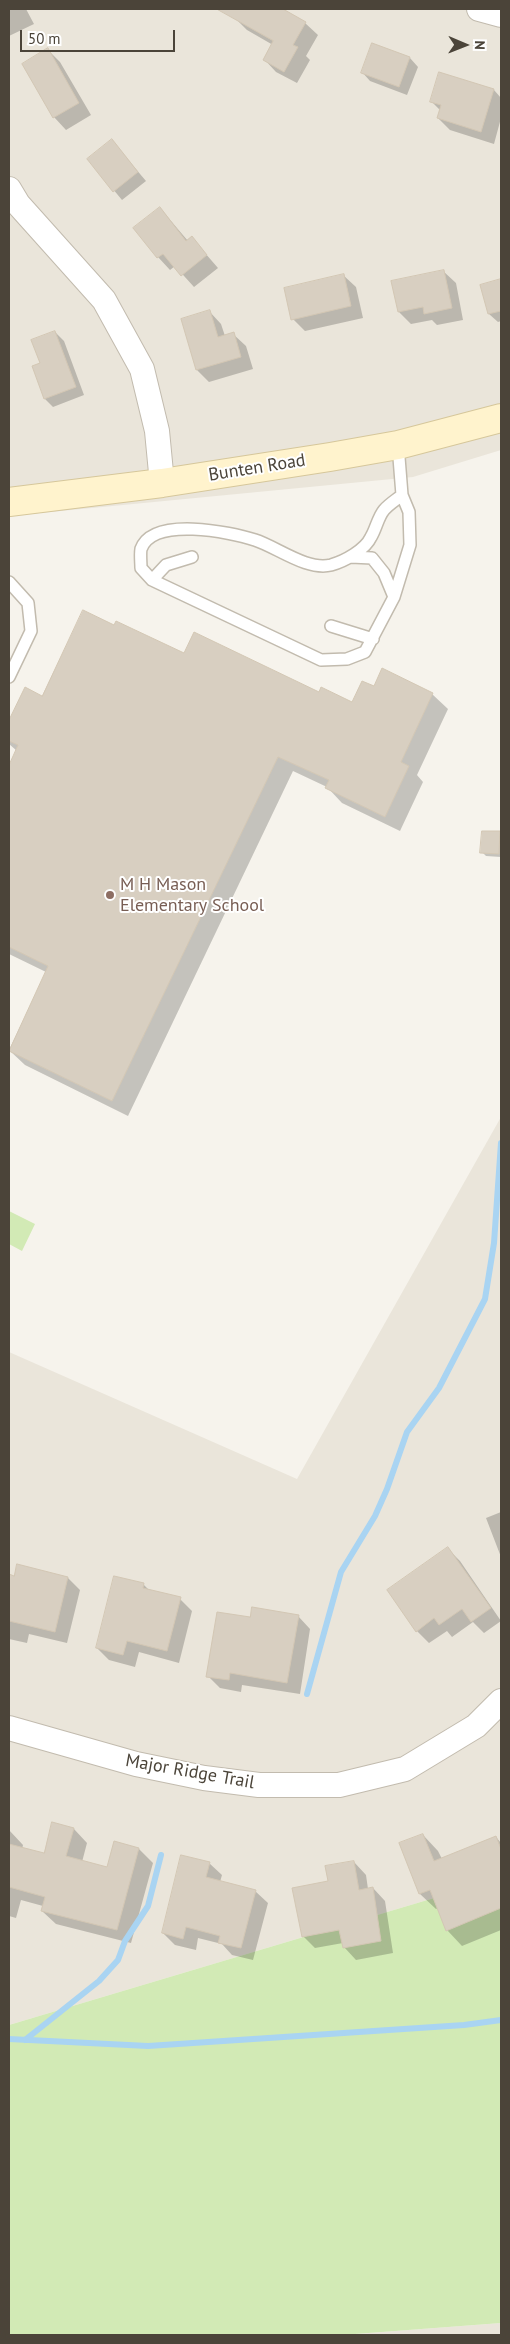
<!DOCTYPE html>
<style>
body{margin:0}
#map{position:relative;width:510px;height:2344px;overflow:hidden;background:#f6f3ec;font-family:"PT Sans",sans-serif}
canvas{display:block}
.frame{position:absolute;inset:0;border:10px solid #4b4439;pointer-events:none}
.north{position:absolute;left:440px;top:20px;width:50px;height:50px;-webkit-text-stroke:4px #fff;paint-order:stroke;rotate:91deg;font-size:14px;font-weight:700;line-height:20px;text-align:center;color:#4b4439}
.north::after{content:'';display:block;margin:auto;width:18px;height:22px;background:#4b4439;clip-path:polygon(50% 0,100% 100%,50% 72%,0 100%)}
.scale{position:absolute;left:20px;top:30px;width:155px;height:22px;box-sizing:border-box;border:2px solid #4b4439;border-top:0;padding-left:6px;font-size:15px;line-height:18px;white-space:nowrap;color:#4b4439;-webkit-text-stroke:4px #fff;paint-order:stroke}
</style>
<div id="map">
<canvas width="510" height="2344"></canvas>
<div class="frame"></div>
<div class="north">N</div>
<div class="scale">50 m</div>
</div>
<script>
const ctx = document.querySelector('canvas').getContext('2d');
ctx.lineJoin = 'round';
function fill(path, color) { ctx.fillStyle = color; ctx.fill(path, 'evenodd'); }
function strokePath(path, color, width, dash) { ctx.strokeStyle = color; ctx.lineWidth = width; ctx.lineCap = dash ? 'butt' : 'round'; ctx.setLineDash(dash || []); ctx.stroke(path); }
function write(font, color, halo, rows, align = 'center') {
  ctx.font = font + ' "PT Sans",sans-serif'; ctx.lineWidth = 4; ctx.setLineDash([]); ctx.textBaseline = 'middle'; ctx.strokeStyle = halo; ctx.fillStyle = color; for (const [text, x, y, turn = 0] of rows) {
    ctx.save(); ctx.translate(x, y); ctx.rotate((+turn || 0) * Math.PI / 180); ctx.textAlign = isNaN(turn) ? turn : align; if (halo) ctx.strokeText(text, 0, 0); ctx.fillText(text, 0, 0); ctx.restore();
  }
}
const residential = new Path2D(`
 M9,9h492v441l-88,27 -404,39z
 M501,1117v761l-492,147v-673l288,127z
 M501,2323v12h-159z`);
const green = new Path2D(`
 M9,1211l26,13 -13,27 -13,-7z
 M501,1878v445l-159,12h-333v-310z`);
const shadow = new Path2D(`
 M9,9h17l8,15 -25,12z
 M240,9h44l-1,1 22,13 13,12 -12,21 4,4 -13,23 -21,-11 -12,-13 9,-14 -26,-15 -12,-12z
 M372,44l38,14 8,9 -11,28 -37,-14 -8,-9z
 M48,50l12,12 31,53 -25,15 -12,-13z
 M440,74l54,16 7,8v20l-7,26 -44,-14 -12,-12 2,-8 -9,-9z
 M112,141l34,40 -24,19 -34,-41z
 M160,208l28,33 4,-3 26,30 -24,19 -19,-21 -5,4 -12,-13 -23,-29z
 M443,271l13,12 7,37 -26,5 -5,-5 -21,4 -12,-12 -6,-30z
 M343,275l13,12 7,31 -58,13 -12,-12z
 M501,280v41l-3,1 -9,-8 -8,-28z
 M209,311l12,13 4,12 8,-2 13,12 7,23 -44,13 -12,-12 -15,-50z
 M55,332l9,9 20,54 -31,12 -8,-8z
 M184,655l168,48 22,-15 58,6 16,15 -31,66 6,7 -23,49 -58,-28 -15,-16 -34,-16 -165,345 -103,-51 -16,-15 37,-78 -37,-18v-186l8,-17 -8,-7v-21l16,-34 18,8z
 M499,833l2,2v22l-15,-1 -4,-4z
 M501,1512v45l-15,-39z
 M448,1549l12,12 41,60 -17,12 -11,-11 -21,15 -5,-6 -18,12 -12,-12z
 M9,1576l59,2 12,12 -13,53 -38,-9 -2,9 -18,-4z
 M143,1584l7,7 30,8 12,12 -13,52 -40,-11 -4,15 -26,-7 -12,-12z
 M298,1616l12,13 -10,65 -58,-9 -1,7 -21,-4 -12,-12 43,-58z
 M74,1829l13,14 -5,19 26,7 7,-26 24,6 14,14 -22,80 -75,-19 -14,-13 1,-5 -22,-6 -5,18 -7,-2v-86l14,15 -1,4 22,6z
 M423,1835l15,16 4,8 54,-22 5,6v87l-39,16 -15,-16 -9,-22 -2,1 -16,-15 -19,-50z
 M354,1862l12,13 2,14 5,-1 12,13 8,52 -37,7 -12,-13 -1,-4 -28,5 -12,-12 27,-54z
 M209,1863l13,12 -2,7 35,9 13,12 -15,57 -21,-5 -10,-11 -24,-6 -2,12 -21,-5 -12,-12z`);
const stream = new Path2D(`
 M307,1694l34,-122 34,-56 12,-27 20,-57 32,-44 46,-89 9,-56 7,-100
 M9,2039l139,7 316,-21 37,-5
 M25,2040l74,-59 19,-21 7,-19 23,-35 13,-51`);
const building = new Path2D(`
 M217,9h66l23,13 -13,23 5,2 -14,25 -21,-12 10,-19z
 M372,43l38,14 -11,30 -38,-14z
 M48,48l31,55 -26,15 -31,-54z
 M439,72l55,17 -13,43 -44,-14 4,-13 -11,-3z
 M112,139l26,33 -25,20 -26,-33z
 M160,207l26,34 6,-5 15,19 -26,21 -18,-22 -6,4 -24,-30z
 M444,270l8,38 -28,6 -1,-7 -25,5 -7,-31z
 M344,274l7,32 -60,14 -7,-32z
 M501,279v32l-13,3 -8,-29z
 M210,310l8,27 16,-5 7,25 -45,13 -15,-51z
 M55,331l21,56 -32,12 -12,-33 8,-3 -9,-23z
 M83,610l31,15 2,-4 68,32 10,-21 125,60 2,-5 31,15 10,-21 12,5 8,-18 51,25 -32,69 8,4 -24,51 -60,-29 4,-8 -51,-23 -166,344 -103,-50 39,-85 -39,-19v-182l9,-20 -9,-4v-21l16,-33 17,9z
 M482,831h18l-1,23 -19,-1z
 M448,1547l43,61 -20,14 -9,-13 -23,16 -5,-7 -18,14 -29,-42z
 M17,1564l51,13 -13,55 -46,-11v-47l5,2z
 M114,1576l30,7 -1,5 38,9 -14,54 -40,-10 -4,14 -27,-7z
 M252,1607l47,8 -12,68 -57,-10 -1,7 -23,-3 11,-65 33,5z
 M52,1822l22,6 -8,28 41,11 7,-26 25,7 -22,82 -76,-19 4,-14 -36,-10v-43l35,9z
 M423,1834l11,27 62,-25 5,13v59l-55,23 -16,-41 -11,4 -20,-51z
 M181,1855l29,7 -4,15 50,13 -15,58 -23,-5 2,-7 -34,-9 -3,12 -21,-6z
 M354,1861l5,29 14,-3 8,54 -38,7 -4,-18 -37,7 -10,-49 36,-7 -3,-15z`);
const lane = new Path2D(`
 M398,445l4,50 7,17 1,33 -16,52 -29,55 -18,7 -26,1 -169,-80 -11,-12c0,-5 -1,-14 0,-19 12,-33 89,-17 114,-9 22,7 52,31 76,25 14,-4 34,-15 40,-28 5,-8 7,-20 13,-27 5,-6 12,-10 18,-15
 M351,557l21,1 12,15 10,24
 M152,580l14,-15 26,-8
 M9,582l19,21 3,28 -22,46
 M331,626l42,13`);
const street = new Path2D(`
 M479,9l22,6
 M9,189l9,15 86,96 38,69 15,62 5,52
 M9,1728l127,36 68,14 55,7h80l66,-16 71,-43 25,-25`);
const secondary = new Path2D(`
 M9,502l153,-19 168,-26 68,-12 103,-27`);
const markers = [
 [110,895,5,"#8d6e63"]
];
const streetNames = [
 ["Bunten Road",257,468,-9],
 ["Major Ridge Trail",190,1772,10]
];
const educationNames = [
 ["M H Mason",120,885],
 ["Elementary School",120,906]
];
fill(residential, '#eae5da');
fill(green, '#d2eab5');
fill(shadow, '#0003');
strokePath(stream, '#a9d4f2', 6);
fill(building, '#d8cfc1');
strokePath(building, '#d3c7b4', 1);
strokePath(lane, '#c2bbae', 14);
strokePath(street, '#c2bbae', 26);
strokePath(secondary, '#d6c79b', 30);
strokePath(lane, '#fff', 11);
strokePath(street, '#fff', 24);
strokePath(secondary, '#fff3cd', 28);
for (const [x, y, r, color] of markers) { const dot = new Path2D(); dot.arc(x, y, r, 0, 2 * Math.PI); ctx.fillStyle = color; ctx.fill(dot); strokePath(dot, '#fff', 2); }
write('18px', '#4b4439', '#fff', streetNames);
write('18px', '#785e54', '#fff', educationNames, 'left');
</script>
